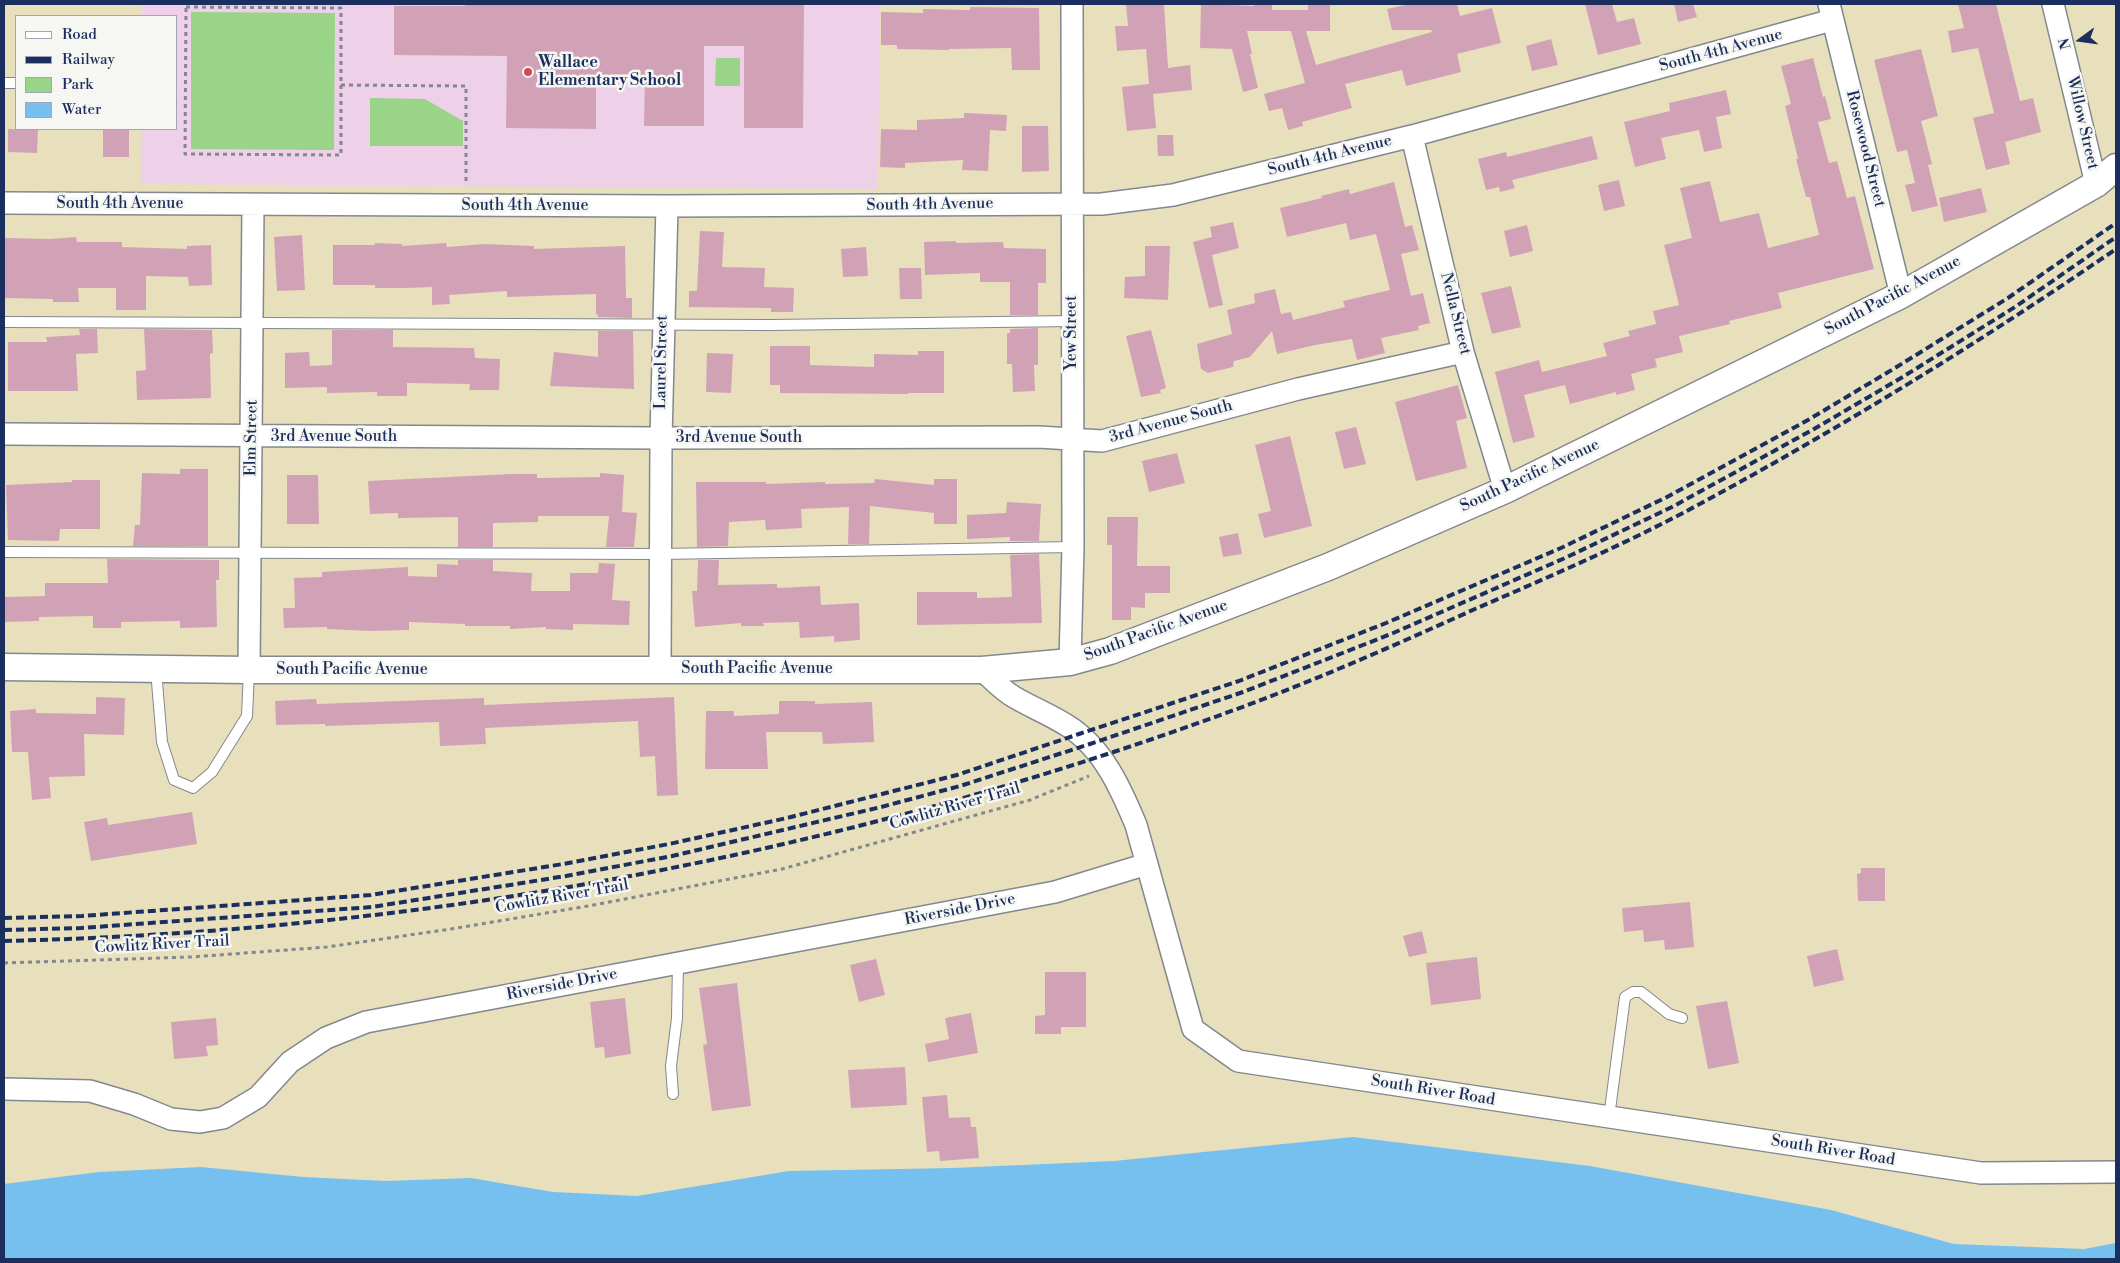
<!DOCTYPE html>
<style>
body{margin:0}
#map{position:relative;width:2120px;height:1263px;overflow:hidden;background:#e8e0bc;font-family:"Libre Bodoni",serif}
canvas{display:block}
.frame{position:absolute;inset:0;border:5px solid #1b2f5e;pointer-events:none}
.legend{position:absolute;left:15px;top:15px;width:162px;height:115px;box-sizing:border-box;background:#f6f6f2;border:1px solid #9ea6b7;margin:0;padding:6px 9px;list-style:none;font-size:15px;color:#1b2f5e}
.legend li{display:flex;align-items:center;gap:10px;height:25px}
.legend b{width:25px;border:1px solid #9ea6b7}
.north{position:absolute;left:2055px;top:15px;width:50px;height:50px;-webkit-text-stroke:4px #f6f6f2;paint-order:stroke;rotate:256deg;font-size:14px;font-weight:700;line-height:20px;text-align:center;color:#1b2f5e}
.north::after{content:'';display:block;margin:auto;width:18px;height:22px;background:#1b2f5e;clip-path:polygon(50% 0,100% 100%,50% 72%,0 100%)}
</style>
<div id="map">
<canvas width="2120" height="1263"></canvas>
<div class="frame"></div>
<ul class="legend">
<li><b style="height:6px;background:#fff"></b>Road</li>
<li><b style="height:6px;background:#1b2f5e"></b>Railway</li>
<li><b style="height:14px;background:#99d488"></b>Park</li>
<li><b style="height:14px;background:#75c0ee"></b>Water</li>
</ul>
<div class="north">N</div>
</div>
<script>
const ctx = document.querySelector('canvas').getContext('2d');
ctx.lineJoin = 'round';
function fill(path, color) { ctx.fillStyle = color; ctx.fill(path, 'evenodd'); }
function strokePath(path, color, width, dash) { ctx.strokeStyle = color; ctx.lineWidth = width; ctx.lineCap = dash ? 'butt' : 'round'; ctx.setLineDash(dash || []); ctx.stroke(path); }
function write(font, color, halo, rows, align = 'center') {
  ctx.font = font + ' "Libre Bodoni",serif'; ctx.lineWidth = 5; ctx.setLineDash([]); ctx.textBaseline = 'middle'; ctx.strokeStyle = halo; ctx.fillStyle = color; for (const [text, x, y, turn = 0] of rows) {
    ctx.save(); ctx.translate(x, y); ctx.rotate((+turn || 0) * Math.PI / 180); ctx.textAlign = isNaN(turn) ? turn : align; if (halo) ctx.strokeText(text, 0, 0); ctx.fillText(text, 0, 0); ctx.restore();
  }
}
const built = new Path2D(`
 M142,4h738l-2,185 -737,-5v-55h35v-113h-34z`);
const green = new Path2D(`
 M191,12l144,1 -1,137 -143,-1z
 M716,58h24v28h-25z
 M370,98l55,1 38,22v25h-93z`);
const water = new Path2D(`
 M1353,1137l237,29 241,44 123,34 130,5 32,-6v16h-2112v-75l95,-12 102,-5 102,10 83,4 85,-3 82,14 84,4 152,-25 164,-3 161,-7z`);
const building = new Path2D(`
 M464,4h340l-1,124h-59v-82h-40v80h-60l1,-48h-49v51l-90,-1 1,-72 -113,-1v-49h71z
 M1126,4h38l4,64 22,-3 2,25 -39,4 3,34 -29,3 -5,-44 27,-3 -3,-35 -29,2 -2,-25h13z
 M1201,4l53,2v-2h18v6h36v-6h22v27h-24l10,34 116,-33 -1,-2h-39l-5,-21 23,-5h47l3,12 32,-8 9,35 -44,11 4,18 -55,14 -4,-16 -57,14 7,24 -50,14 1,4 -15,4 -6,-22 -13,3 -5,-17 41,-11 -14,-52h-44l5,23h-2l8,34 -15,4 -11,-43 -32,-1z
 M1585,4h27l5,18 17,-4 7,26 -43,11z
 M1674,4h19l4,13 -19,5z
 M1958,4h38l24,97 13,-3 8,34 -36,10 5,22 -24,6 -13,-52 21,-5 -16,-65 -26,5 -4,-22 16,-3z
 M970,7l69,1 1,62h-28l-1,-22 -62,1v1l-52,-1v-4h-16v-33l42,1v-4l47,1z
 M1551,39l7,26 -26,6 -6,-25z
 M1921,49l17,67 -17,5 11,43 -4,1 10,41 -26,6 -7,-27 10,-2 -8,-33 -10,2 -23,-92z
 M1813,58l10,39 2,-1 6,23 -13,3 11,41 8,-2 10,37 8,-2 19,73 -96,24 4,15 -53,13 1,3 -51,12 4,16 -28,7 2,8 -26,7 4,16 -19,5v-3l-46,12 -5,-19 -41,10 11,42 -22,6 -18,-71 44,-12 3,12 65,-16 -4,-13 27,-7 -2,-5 28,-7 -3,-13 26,-6 -15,-60 28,-7 -12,-50 30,-7 10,41 39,-9 9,35 51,-13 -9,-38h-4l-10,-38h2l-1,-5 -12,-48 6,-2 -10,-38z
 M1726,90l5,24 -15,3 6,31 -18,4 -5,-22 -38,8 5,21 -31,8 -11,-45 46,-11 -1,-8z
 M964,113l43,2 -1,16 -16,-1 -2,41 -26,-1 1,-10 -58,3v5l-25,-1 1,-38 36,1v-10l47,-2z
 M1022,126h26l1,45 -27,1z
 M8,129h30l-1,24 -29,-1z
 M103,129h26v28h-26z
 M1157,135h16l1,21h-16z
 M1592,136l6,23 -86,21 3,8 -15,4 -1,-5 -13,3 -8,-31 28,-7 1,5z
 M1619,180l6,26 -21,5 -6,-26z
 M1394,182l11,45 7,-2 7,25 -18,4 10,42 12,-3 7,30 -12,3 1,4 -38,8 4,15 -28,7 -5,-21 -37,6 -38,9 -5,-23 -22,26 -16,4 -1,6 -25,6 -7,-4 -4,-25 35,-10 -5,-24 28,-7 -1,-9 21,-5 6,25 10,-2 2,8 52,-13 -2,-6 47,-11 -14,-56 -26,6 -4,-17 -59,14 -7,-29 42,-10 -1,-2 28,-7 1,5z
 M1981,188l6,24 -43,10 -5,-24z
 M1233,222l6,26 -27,7 11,50 -14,3 -16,-66 19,-5 -2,-10z
 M1527,225l6,26 -23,6 -6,-26z
 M700,231l24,1 -2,35 43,1 -1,19 30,1 -1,24h-22v-4l-82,-1v-16h8z
 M302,235l3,55 -28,1 -3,-54z
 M76,237l1,5h45v5l65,2v-3l24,-1 1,40 -23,1 -1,-9 -42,-1v34h-30v-22h-38l1,14h-26v-3l-49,-1v-60l47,1z
 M956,241v2l47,-1 1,6 42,1v34h-8v32h-28v-33h-30v-9l-55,2 -1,-33z
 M375,243l27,1v2l44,-3 1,4 37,-3 50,2v3l91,-3 1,52h6v20l-34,-1v-3l-2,1v-21l-89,3v-6l-58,4 1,9 -18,1v-18l-27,1h-30v-3h-42v-40h42z
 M1145,246h25l-2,54 -44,-2 1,-21 20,-1z
 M866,247l2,29 -25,1 -2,-28z
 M899,268h22l1,31h-22z
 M1511,286l10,41 -29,7 -11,-41z
 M1038,328v37h-4l1,26 -22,1 -1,-28h-5v-31h3v-4z
 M79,329h18l1,24 -22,1 2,37h-70v-49h39l-1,-5 34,-2z
 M144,329l68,1 1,23 -3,1 1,44 -74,2 -1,-29 10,-1z
 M332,330h61v17l81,1 1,10 25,1 -1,31h-30l1,-6 -63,-1v13h-30v-4l-50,1v-6l-42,1v-35l24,-1 1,14 22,-1z
 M1151,330l15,58 -6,2 1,3 -20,4 -15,-61z
 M598,331h35l1,58 -84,-3 4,-34 44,5z
 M770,346h40v19l64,2v-13l44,1v-4h26v42h-36v1l-128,-1v-8h-10z
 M707,353l26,1 -2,39 -25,-1z
 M1458,385l9,33 -11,3 11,47 -51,13 -21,-79z
 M1356,427l10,37 -22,5 -9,-37z
 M1290,436l22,90 -48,12 -6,-24 13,-3 -16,-66z
 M1177,453l8,30 -36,9 -7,-31z
 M180,469h28v77h-75l2,-21h5l2,-52 38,1z
 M600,473l24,2 -2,37 15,1 -3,34h-28l3,-31h-71v6l-45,1v24h-35v-30l-60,1v-5l-28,1 -2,-33 143,-7h26v4l63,-1z
 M287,475h31l1,49h-32z
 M875,479l59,6v-6h23v45h-23v-11l-64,-7 -1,38h-21l1,-37 -48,2 1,19 -36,2 -1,-10 -36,2 -1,24 -31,1 -1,-65h70v2l59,-2v2l49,-1z
 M72,480h28v49h-40l-1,12 -51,-1 -2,-55 66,-3z
 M1007,502l34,2 -2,37h-29v-4l-43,2v-24l39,-2z
 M1107,517h31l-1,49h33v27h-25v15l-14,-1v13h-19v-75h-5z
 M1238,533l4,21 -19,3 -4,-20z
 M1039,554l3,69 -125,2v-33h60v6l35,-1 -2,-42z
 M107,559l112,1v20h-3l1,47 -37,1v-7l-59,1v6h-28v-12l-54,1v4l-35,1v-25l41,-1v-13h63z
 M458,560h35v11l39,2 -1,18h39v-18h28l1,-10 16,1 -3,36 18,1 -1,24 -56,-1v6l-27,-1v-2l-36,2v-3h-45v-2l-56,-2v8l-38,1 -44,-2v-2l-43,1 -1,-20h12l-1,-30 28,-1v-5l86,-5v9l29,1v-13l21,1z
 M698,560h21l-1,25 59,-1v4l43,-2 1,19 38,-2 1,37 -26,2v-6l-34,2 -1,-16 -36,1 1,3h-23v-3l-46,4 -3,-36h5z
 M96,697l29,1 -1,37 -40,-1 1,42 -36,1 2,21 -19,2 -4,-48h-16l-2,-41 26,-2v4l60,1z
 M674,697l4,98 -21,1 -2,-40 -15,1 -2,-36 -153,7 1,16 -46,2 -1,-24 -114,4v-2l-49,1 -1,-24 41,-2 1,5 167,-6v7z
 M779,701h36v3l57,-2 2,40 -51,2 -1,-12h-56l2,37h-63l1,-58h28v5l45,-2z
 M192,812l5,32 -106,17 -7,-39 23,-4 1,7z
 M1861,868h24v33h-27l-1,-27 4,-1z
 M1690,902l4,45 -29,3 -1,-10 -20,2 -1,-12 -19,2 -2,-24z
 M1422,931l5,22 -18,4 -6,-21z
 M1837,949l7,31 -30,7 -7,-31z
 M1477,957l4,42 -50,6 -5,-42z
 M876,959l9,36 -26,7 -9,-37z
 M1045,972h41v55h-25v7h-26v-18l10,-1z
 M737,983l14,123 -39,5 -9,-66 4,-1 -8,-56z
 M625,998l6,56 -26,4 -1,-11 -9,1 -5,-46z
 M1727,1001l12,62 -31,6 -12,-63z
 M971,1013l7,40 -50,9 -3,-18 24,-5 -4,-21z
 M216,1018l2,27 -12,1 2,10 -34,3 -3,-37z
 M905,1067l2,38 -56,3 -3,-38z
 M947,1095l2,23 21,-1 1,10h5l3,31 -39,3 -1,-10 -12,1 -5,-55z`);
const path = new Path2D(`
 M186,7l155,1v147l-156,-1z
 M341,85l125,1v99
 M4,963l187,-6 136,-10 124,-18 137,-23 194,-37 248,-69 59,-24`);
const service = new Path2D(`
 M4,83h12
 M4,322l766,3 303,-4
 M4,552l657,2 412,-7
 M156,670l6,72 12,38 19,8 19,-16 35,-56 2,-46
 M673,1094l-2,-28 6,-48 1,-55
 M1609,1117l16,-120 8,-5h8l28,22 13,4`);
const minor = new Path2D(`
 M1829,4l72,291
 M2053,4l43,180
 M1412,136l51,216 42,138
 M4,203l663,3 435,-2 71,-9 239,-59 420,-116
 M4,434l657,4 378,-1 63,4 196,-52 165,-37
 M1070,662l3,-115 -1,-543
 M660,669l1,-231 6,-232
 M249,670l4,-465
 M982,670c10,9 20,20 32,27 17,10 37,18 54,29 35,22 53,63 68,99l57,204 45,32 743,112 135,-1
 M4,1089l86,2 44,13 37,15 29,3 23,-4 35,-21 32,-35 36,-24 40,-16 689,-130 92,-28`);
const tertiary = new Path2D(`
 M4,667l245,3h733l88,-8 40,-11 218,-84 177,-77 396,-195 195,-111 20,-17`);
const rail = new Path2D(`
 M4,918l78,-2 289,-21 192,-31 106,-20 118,-26 170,-43 122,-41 160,-53 147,-58 175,-75 106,-51 141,-77 87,-52 113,-70 108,-75
 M4,930l77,-2 291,-21 194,-31 106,-20 209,-49 79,-21 130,-42 153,-52 148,-58 174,-76 107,-51 142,-78 87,-51 114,-71 101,-70
 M4,941c425,-10 842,-87 1241,-235 78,-29 155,-63 230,-97 69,-30 139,-60 206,-95 150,-80 295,-169 435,-265`);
const markers = [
 [528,72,5,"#d1495b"]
];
const streetNames = [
 ["South 4th Avenue",1721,51,-15],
 ["Willow Street",2082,123,77],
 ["Rosewood Street",1865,149,76],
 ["South 4th Avenue",1330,156,-14],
 ["South 4th Avenue",120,204],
 ["South 4th Avenue",930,205,-1],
 ["South 4th Avenue",525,206],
 ["South Pacific Avenue",1893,296,-28],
 ["Nella Street",1455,314,76],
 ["Yew Street",1072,333,-90],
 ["Laurel Street",662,362,-89],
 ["3rd Avenue South",1171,422,-15],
 ["3rd Avenue South",334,437],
 ["Elm Street",252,438,-89],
 ["3rd Avenue South",739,438],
 ["South Pacific Avenue",1530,476,-25],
 ["South Pacific Avenue",1156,631,-20],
 ["South Pacific Avenue",757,669],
 ["South Pacific Avenue",352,670],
 ["Cowlitz River Trail",955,807,-16],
 ["Cowlitz River Trail",562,897,-10],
 ["Riverside Drive",960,910,-11],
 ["Cowlitz River Trail",162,945,-3],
 ["Riverside Drive",562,985,-11],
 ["South River Road",1433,1091,9],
 ["South River Road",1833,1151,9]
];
const poiNames = [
 ["Wallace",538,63],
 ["Elementary School",538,81]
];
fill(built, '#eed0e8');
fill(green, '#99d488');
fill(water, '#75c0ee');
fill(building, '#d1a2b6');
strokePath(service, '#82888d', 12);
strokePath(minor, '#82888d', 24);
strokePath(tertiary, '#82888d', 29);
strokePath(path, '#82888d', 3, [4, 4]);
strokePath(service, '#fff', 10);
strokePath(minor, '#fff', 21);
strokePath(tertiary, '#fff', 26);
strokePath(rail, '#1b2f5e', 4, [8, 4]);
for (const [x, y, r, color] of markers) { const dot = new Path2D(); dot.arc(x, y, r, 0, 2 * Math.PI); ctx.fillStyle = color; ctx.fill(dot); strokePath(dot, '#f6f6f2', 2); }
write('16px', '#1b2f5e', '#f6f6f2', streetNames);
write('bold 16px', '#1b2f5e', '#f6f6f2', poiNames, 'left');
</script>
